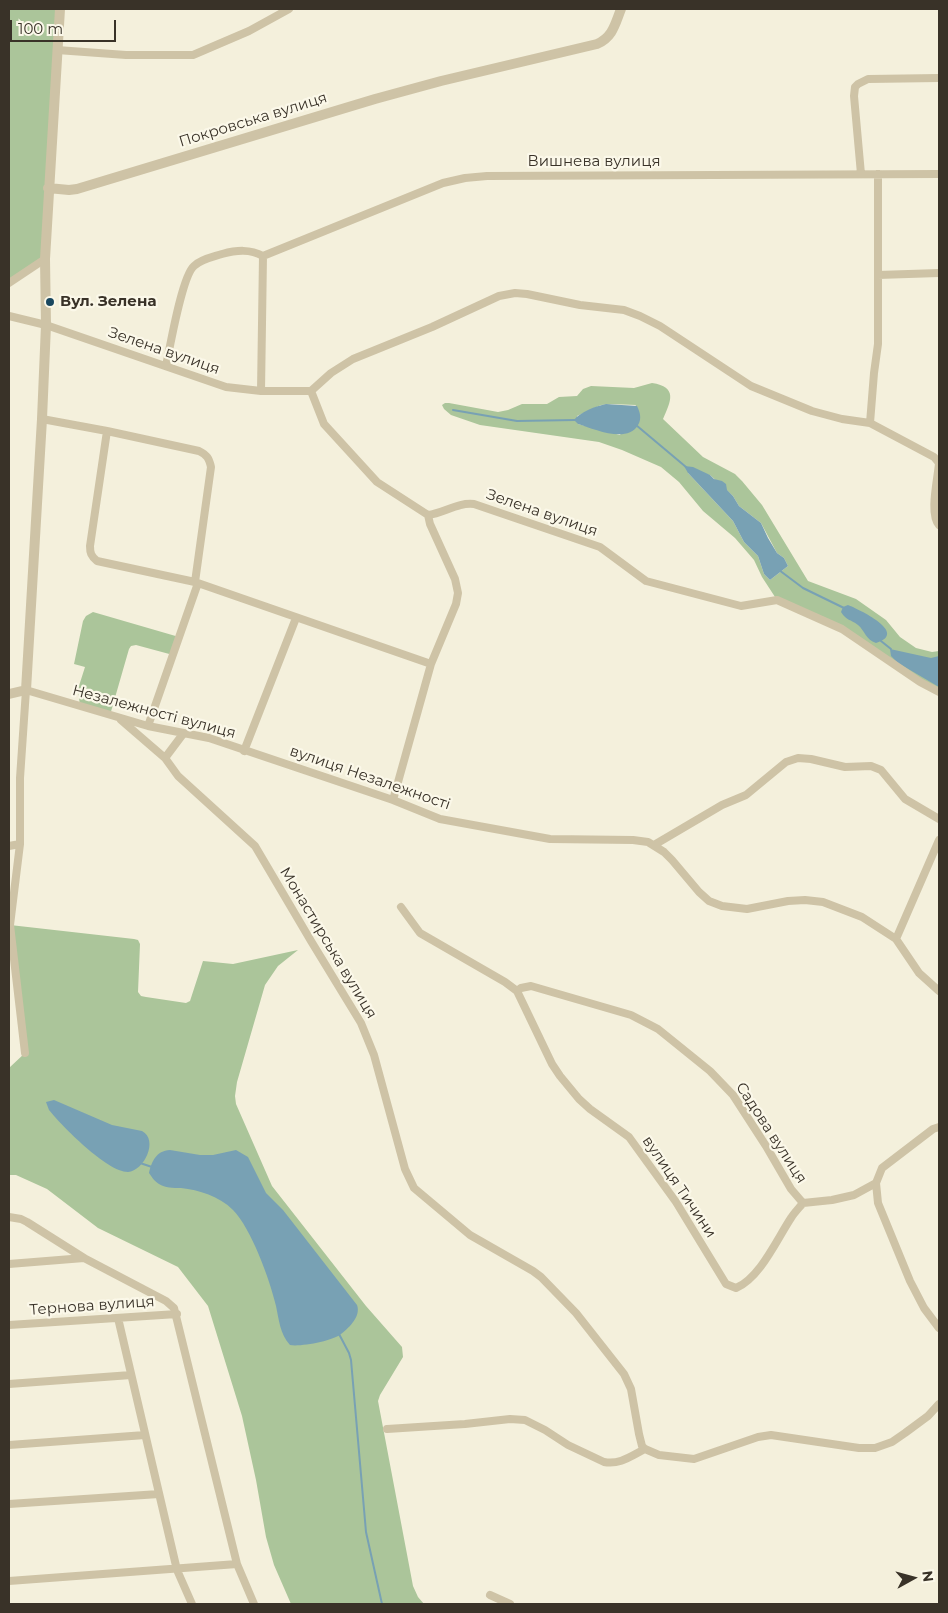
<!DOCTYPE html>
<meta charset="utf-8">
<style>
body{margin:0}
#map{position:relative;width:948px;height:1613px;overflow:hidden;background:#f4f0dc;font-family:Montserrat,sans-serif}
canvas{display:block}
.frame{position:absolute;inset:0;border:10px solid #393228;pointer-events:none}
.north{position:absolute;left:888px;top:1553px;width:50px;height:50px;-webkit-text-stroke:4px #fbf8e9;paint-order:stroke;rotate:83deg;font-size:14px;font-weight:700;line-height:20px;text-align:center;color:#393228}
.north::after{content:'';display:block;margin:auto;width:18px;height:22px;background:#393228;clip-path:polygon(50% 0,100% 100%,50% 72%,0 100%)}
.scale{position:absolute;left:10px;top:20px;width:106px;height:22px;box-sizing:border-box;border:2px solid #393228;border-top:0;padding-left:6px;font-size:15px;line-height:18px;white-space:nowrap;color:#393228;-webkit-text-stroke:4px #fbf8e9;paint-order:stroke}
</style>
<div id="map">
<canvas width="948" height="1613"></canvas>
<div class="frame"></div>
<div class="north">N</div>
<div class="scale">100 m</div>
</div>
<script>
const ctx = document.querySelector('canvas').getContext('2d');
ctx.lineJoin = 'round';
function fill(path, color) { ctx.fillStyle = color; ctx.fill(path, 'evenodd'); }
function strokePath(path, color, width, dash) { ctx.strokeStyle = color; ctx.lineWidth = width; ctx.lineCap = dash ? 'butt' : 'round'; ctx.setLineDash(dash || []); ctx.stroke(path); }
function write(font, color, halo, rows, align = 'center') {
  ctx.font = font + ' Montserrat,sans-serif'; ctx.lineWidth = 4.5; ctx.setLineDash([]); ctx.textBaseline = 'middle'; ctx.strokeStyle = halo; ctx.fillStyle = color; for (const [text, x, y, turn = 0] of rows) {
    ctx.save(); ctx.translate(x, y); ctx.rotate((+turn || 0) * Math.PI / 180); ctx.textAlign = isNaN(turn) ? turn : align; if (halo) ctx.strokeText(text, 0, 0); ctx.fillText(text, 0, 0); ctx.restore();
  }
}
const green = new Path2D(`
 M9,9h51l-15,250 -36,24z
 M652,383c26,4 19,18 11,36l40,38 32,17 7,7 20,24 46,76 48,18 30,21 14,17 16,11 16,4 7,-1v41l-97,-63 -65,-29 -15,-23 -8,-17 -19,-22 -32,-27 -24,-29 -18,-15 -39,-17 -23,-8 -119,-17 -29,-10 -7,-6 -2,-4 3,-2h4l49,9 10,-2 14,-6h25l12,-7 18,-1 6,-7 8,-3 43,2zM611,404l25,1 -16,30 -42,-11 -1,-8 24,-11zM688,473l22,2 23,21 6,10 22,17 16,30 7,5 4,8 -18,14 -6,-6 -6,-18 -14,-14 -11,-21z
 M93,612l86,25 -6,18 -37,-10 -5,1 -2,3 -19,66 -30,-9 -2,-17 7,-22 -11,-3 9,-43 3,-5z
 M10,925l124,14 4,1 2,4 -2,48 3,4 5,1 40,6 4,-2 13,-40 30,3 65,-14 -20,16 -13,19 -28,97 -2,14 1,8 36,82 94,120 36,41 1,10 -23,38 -2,6 35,185 5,11 6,7h-133l-17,-39 -8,-28 -10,-57 -14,-64 -34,-110 -30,-39 -80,-39 -51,-39 -31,-14h-7v-107l16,-15z`);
const water = new Path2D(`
 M606,404l31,2c3,6 5,13 1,19 -11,19 -44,4 -60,-1l-4,-4c6,-8 22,-14 32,-16z
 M684,466l9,1 17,8 4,4 8,2 4,3 1,6 6,6 6,10 22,17 7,15 9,15 7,5 4,8 -18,14 -6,-6 -6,-18 -14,-14 -11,-21 -45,-48z
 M848,605c10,4 62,28 28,38 -10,-3 -11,-12 -18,-18 -8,-6 -11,-4 -17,-13l2,-5z
 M890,649l41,9 8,-2v31l-41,-24 -7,-7z
 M54,1100l58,25 30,6c17,9 2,40 -14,41 -21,0 -66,-46 -79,-62l-3,-8z
 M170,1150l30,5h13l23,-5 12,7 18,36 17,17 74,95c4,11 -7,22 -16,29 -8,7 -41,13 -51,11 -10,-11 -11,-25 -14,-39 -6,-26 -25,-78 -43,-96 -14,-14 -34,-20 -52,-22 -8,0 -16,0 -22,-4 -5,-3 -7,-7 -10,-11 3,-12 7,-22 21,-23z`);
const stream = new Path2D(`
 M453,410l64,11 58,-1
 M636,425l50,42
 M779,570l24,18 41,20
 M881,641l10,8
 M140,1163l12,4
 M339,1334l10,19 2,7 15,172 16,72`);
const minor = new Path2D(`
 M57,50l69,5h67l56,-24 40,-22
 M861,174l-7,-78 1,-9 3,-3 10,-5 71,-1
 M878,275l61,-2
 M9,283l36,-24
 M9,316l37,9 180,62 35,4h50l13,33 53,58 51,33 2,9 25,55 3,14 -2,11 -25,60 -38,136
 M166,366c4,-19 16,-90 28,-100 7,-7 19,-9 28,-12 15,-4 28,-5 41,2
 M261,391l2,-135 180,-73 22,-5 22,-2 452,-2
 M311,391l20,-18 22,-14 79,-32 67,-31 16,-3 12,1 53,11 44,5 16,6 20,10 91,60 61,25 30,8 28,4 64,34 5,6c-1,15 -10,51 0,62
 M42,419l65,12 -17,115c0,7 1,10 7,15l98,21 236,82
 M870,423l4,-50 4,-29v-170
 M107,431l92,20c8,4 10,7 12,16l-16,115
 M428,515c16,-2 30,-13 46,-11l126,43 46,34 95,25 36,-6 65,29 78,53 19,10
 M121,720l44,38 13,18 77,70 56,95 50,82 13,32 31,114 9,19 56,47 63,36 8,6 35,36 48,61 7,15 8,45 3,12 3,3 14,6 35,4 64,-22 13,-2 88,13h16l17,-6 13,-9 23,-17 11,-12
 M148,726l50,-143
 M244,751l52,-133
 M165,758l18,-24
 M654,845l68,-40 24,-10 40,-33 12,-4 13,1 34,8 26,-1 10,4 24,29 34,20
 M9,846l11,-2
 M401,907l19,26 85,49 12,9 35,73 8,12 19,23 11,10 39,28 47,65 50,82 10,4c24,-10 41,-49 55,-70 3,-5 8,-10 12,-15
 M896,939l43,-99
 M517,991l4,-3 10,-2 100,29 27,14 52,42 23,24 33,51 25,43 12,14 29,-3 22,-5 22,-12
 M25,1053l-15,-128 10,-81v-66l6,-88 122,36 61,12 184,62 47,19 110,20 83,1 15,2 16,10 8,8 27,32 10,9 13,5 25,3 41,-8 17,-1 18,2 39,15 34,22 23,34 20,18
 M939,1127l-6,2 -51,39 -6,15 2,20 32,78 14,27 15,20
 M9,1217l12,2 6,3 57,36 82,43 8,7 63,256 17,40
 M9,1264l75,-6
 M118,1318l59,252 15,34
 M9,1325l168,-11
 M9,1384l122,-9
 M387,1429l78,-5 45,-5 15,1 20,10 23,15 36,17c16,3 27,-6 41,-13
 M9,1445l136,-10
 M9,1504l150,-10
 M9,1581l228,-17
 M490,1595l20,9`);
const tertiary = new Path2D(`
 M48,188l21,2 8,-1 298,-90 66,-18 156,-37c16,-7 18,-20 24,-35
 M9,694l17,-4 16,-271 4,-94 -1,-66 15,-250`);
const markers = [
 [50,302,5,"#19475f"]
];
const streetNames = [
 ["Покровська вулиця",253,120,-17],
 ["Вишнева вулиця",594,162],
 ["Зелена вулиця",164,351,19],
 ["Зелена вулиця",542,513,19],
 ["Незалежності вулиця",154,712,15],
 ["вулиця Незалежності",370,778,19],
 ["Монастирська вулиця",328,943,59],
 ["Садова вулиця",771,1133,57],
 ["вулиця Тичини",679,1187,56],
 ["Тернова вулиця",92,1306,-4]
];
const poiNames = [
 ["Вул. Зелена",60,302]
];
fill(green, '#abc59a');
fill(water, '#78a1b4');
strokePath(stream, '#78a1b4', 2);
strokePath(minor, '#cec3a6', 8);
strokePath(tertiary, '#cec3a6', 10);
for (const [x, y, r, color] of markers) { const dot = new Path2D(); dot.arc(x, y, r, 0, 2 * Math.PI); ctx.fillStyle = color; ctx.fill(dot); strokePath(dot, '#fbf8e9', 2); }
write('15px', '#393228', '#fbf8e9', streetNames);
write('bold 15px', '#393228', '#fbf8e9', poiNames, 'left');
</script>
